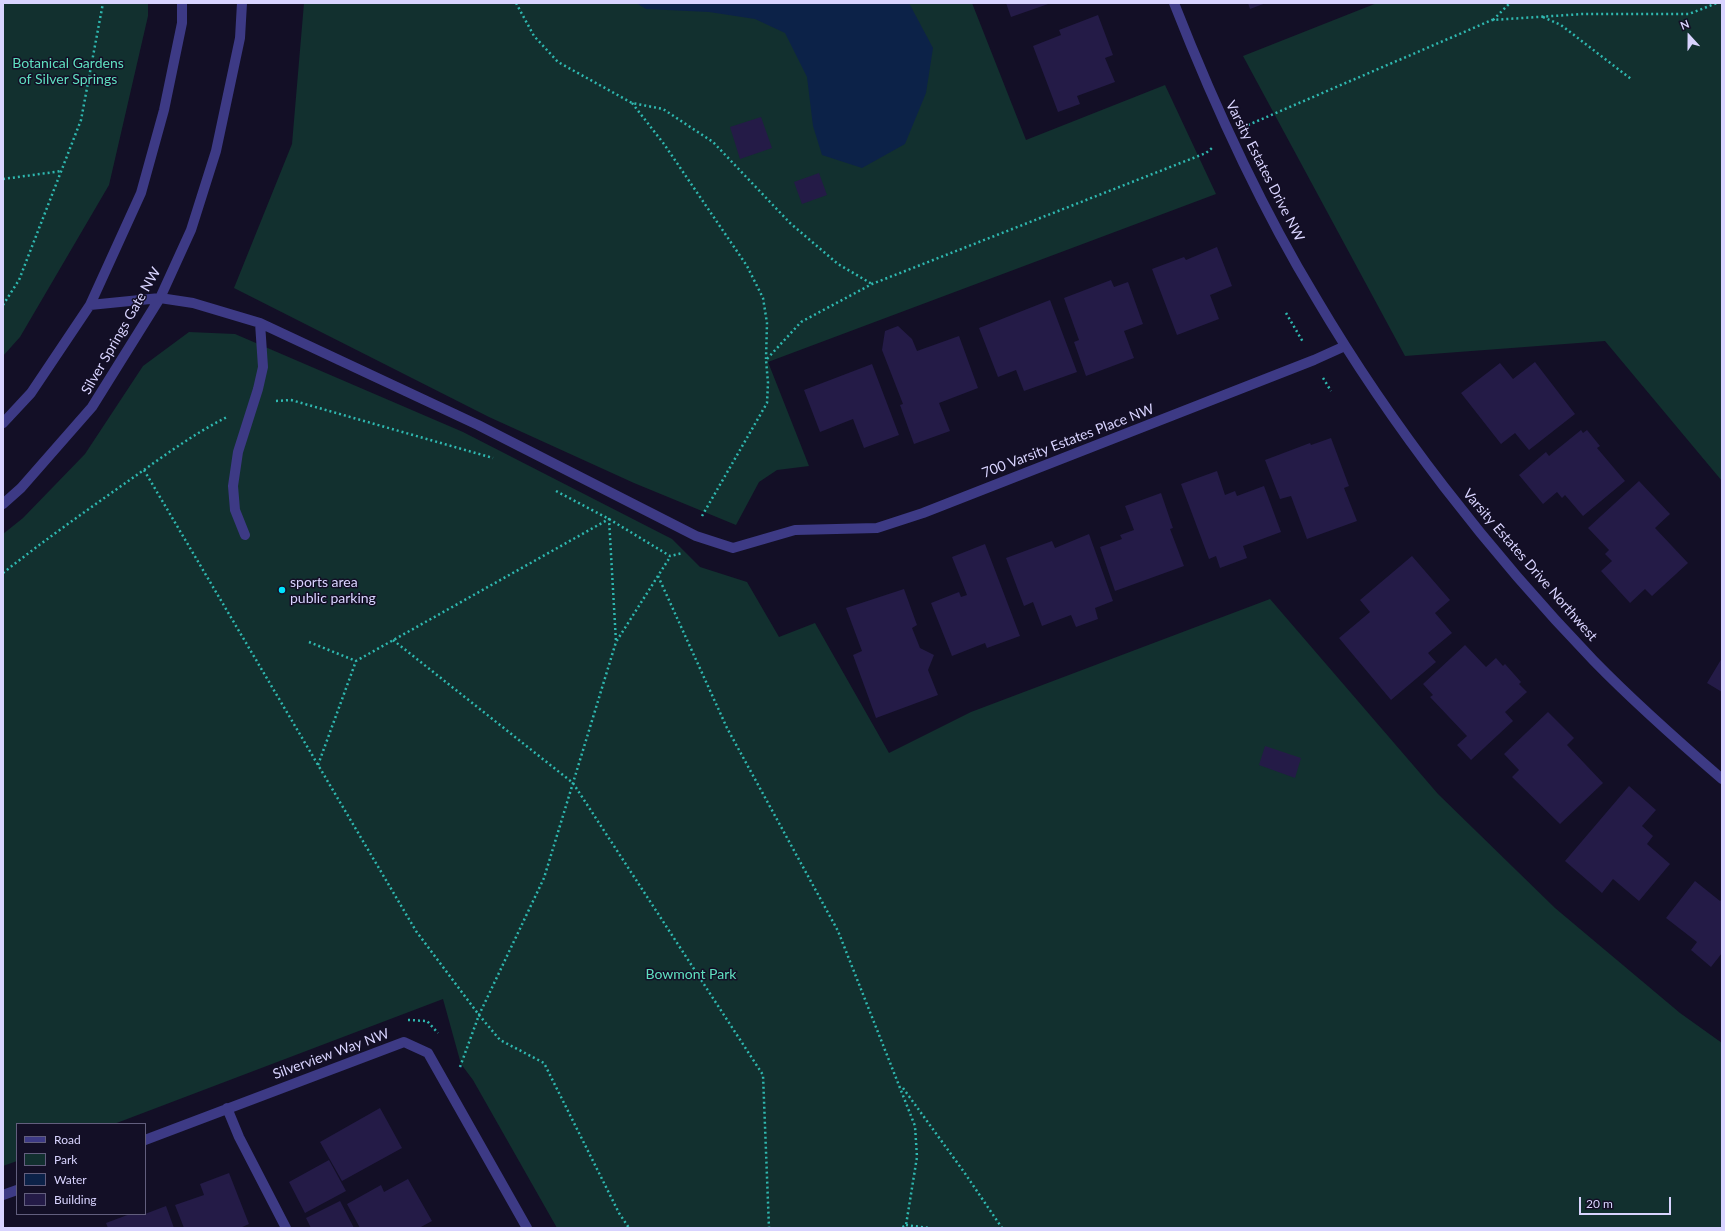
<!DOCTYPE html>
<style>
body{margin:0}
#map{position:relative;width:1725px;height:1231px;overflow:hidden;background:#130f26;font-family:Lato,sans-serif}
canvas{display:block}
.frame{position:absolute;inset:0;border:4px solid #d9d4ff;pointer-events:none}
.legend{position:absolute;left:16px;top:1123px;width:130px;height:92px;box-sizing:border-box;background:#130f26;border:1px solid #625e7d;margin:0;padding:5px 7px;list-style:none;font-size:12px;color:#d9d4ff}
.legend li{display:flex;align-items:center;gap:8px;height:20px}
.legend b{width:20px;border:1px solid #625e7d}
.north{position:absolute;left:1669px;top:16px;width:40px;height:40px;-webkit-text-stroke:3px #130f26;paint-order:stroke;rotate:339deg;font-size:11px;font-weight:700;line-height:16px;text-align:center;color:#d9d4ff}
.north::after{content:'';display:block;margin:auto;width:14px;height:18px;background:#d9d4ff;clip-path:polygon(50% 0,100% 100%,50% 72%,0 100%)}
.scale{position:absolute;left:1579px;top:1197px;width:92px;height:18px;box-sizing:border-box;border:2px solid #d9d4ff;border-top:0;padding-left:5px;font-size:12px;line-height:14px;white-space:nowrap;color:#d9d4ff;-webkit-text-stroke:3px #130f26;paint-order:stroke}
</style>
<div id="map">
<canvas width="1725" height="1231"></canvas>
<div class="frame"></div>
<ul class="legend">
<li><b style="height:5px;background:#3d3a85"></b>Road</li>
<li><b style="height:11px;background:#12302f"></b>Park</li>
<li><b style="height:11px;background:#0c2248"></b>Water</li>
<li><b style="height:11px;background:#241b47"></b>Building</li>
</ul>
<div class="north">N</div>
<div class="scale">20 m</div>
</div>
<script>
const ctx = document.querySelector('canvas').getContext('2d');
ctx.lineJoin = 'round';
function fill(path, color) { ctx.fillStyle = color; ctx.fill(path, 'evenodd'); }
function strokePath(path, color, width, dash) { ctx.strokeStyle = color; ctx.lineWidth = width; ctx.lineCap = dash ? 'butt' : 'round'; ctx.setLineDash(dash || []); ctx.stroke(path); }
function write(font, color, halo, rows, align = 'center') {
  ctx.font = font + ' Lato,sans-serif'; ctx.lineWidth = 3; ctx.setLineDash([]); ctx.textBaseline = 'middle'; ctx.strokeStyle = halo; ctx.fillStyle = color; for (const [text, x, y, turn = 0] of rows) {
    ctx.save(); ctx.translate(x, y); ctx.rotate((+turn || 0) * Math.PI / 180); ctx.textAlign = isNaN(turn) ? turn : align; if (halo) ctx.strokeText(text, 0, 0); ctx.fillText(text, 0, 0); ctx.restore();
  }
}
const green = new Path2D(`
 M3,3h145v13l-39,169 -89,152 -17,19z
 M304,3h668l54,137 139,-55 51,109 -448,168 41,104 -32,4 -18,12 -23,43 -102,-42 -145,-66 -255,-129 58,-144z
 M1377,3h345v478l-117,-140 -200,15 -162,-300z
 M189,332l46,2 228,98 209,107 28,28 47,15 32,55 36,-14 74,130 82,-41 299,-113 168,195 117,114 125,105 42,30v185h-1165l-84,-148 -12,-16 -18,-65 -329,125h-97v37l-14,5v-632l20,-16 62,-64 58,-88z`);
const water = new Path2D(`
 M636,3h273l24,45 -7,45 -21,51 -43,24 -40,-13 -9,-29 -6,-49 -22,-44 -30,-14 -46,-7 -63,-3z`);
const building = new Path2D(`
 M1006,3h45l-40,14z
 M1248,3h18l-16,6z
 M1098,15l15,40 -8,3 10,24 -38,14 3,8 -22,8 -25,-66 28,-11 -2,-5z
 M761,117l11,31 -32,11 -10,-32z
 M819,173l8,22 -25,9 -8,-22z
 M1217,247l15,39 -22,9 9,24 -42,16 -25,-66 32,-12 2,3z
 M1111,280l3,7 14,-5 15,42 -19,7 10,27 -48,18 -12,-34 5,-2 -15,-42z
 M1050,300l27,72 -53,19 -8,-21 -18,7 -19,-49z
 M898,326l14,13 5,12 42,-15 19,52 -39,15 11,28 -36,13 -14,-39 3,-1 -21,-54 3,-19z
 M1535,362l40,52 -46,36 -14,-17 -14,11 -40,-51 39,-30 13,16z
 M872,364l27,71 -35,13 -11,-29 -33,13 -16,-42z
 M1581,430l2,3 4,-3 13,16 -3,2 28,33 -42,35 -18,-21 -3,3 -5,-6 -14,12 -24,-29 27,-23 3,4z
 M1331,438l18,48 -5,2 13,33 -50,18 -16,-43 -11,3 -15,-39 45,-17 1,2z
 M1217,471l8,24 10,-4 2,5 27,-10 17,46 -38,14 4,12 -27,10 -4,-12 -7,3 -28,-75z
 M1639,481l31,33 -15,14 33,35 -36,33 -7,-7 -15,14 -29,-32 11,-10 -7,-7 4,-4 -21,-22z
 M1161,493l12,35 -3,1 14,37 -69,25 -15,-44 22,-8 -2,-4 14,-5 -9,-24z
 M1089,534l24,67 -18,7 3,11 -22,8 -5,-12 -29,11 -9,-24 -9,4 -18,-48 46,-17 3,7z
 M985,544l35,92 -33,12 -2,-5 -33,13 -21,-53 28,-11 2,5 6,-2 -15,-38z
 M1412,556l38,44 -15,13 17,20 -24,20 8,9 -45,38 -52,-62 31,-26 -10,-12z
 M904,589l13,36 -5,3 8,20 14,7 -6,15 10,25 -62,23 -23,-63 9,-4 -16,-43z
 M1465,645l21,22 10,-9 7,8 2,-2 16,18 -2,2 8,8 -22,20 8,9 -42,39 -14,-15 10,-9 -37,-39 3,-2 -10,-11z
 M1722,658v34l-15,-9z
 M1548,712l26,26 -7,7 36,38 -43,41 -48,-47 7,-7 -15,-16z
 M1265,746l36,12 -6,20 -36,-13z
 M1629,786l27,24 -14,16 11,10 -6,8 23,20 -31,37 -26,-22 -11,14 -37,-32z
 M1695,881l25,20 2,-2v54l-11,14 -20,-17 6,-8 -31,-24z
 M380,1108l22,40 -60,33 -22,-39z
 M329,1160l17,31 -41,22 -16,-31z
 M229,1173l20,51 -9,4h-56l-9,-23 29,-10 -4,-11z
 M408,1179l24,42 -13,7h-59l-13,-24 34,-19 3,7z
 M340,1201l14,27h-43l-5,-10z
 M166,1206l8,22h-66l-2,-5 24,-9h15z`);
const path = new Path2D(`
 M516,3l18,33 24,26 74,41 31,6 50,33 77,81 48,41 34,20
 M1543,17l18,8 70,54
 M1493,20l17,-17
 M632,103l32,41 83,122 16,32 4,25 -1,36
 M1248,125l244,-105 91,-6h106l28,-11
 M3,179l59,-8
 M3,305l16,-25 62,-160 22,-117
 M1286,313l17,29
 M1323,378l8,13
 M276,401l15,-1 202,58
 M144,470l272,461 63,84 21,25 44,23 75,150 10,15
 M556,491l53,28 61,37 13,-3
 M702,516l65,-113 1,-20 -2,-23 35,-38 71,-38 334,-131 6,-5
 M3,573c39,-31 80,-60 121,-89 33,-23 67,-49 103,-67
 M658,576l69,152 111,203 77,195 2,31 -11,68 -5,3
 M393,640l180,143 190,292 6,153
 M309,642l47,19
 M318,765l38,-104 253,-142 7,123
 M408,1020l19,1 11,12
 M460,1067l19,-52 65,-137 72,-236 54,-85
 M903,1088l61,84 38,56
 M906,1225l23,3`);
const minor = new Path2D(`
 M1174,3c40,102 85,201 142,295 76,129 174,255 278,363 41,42 84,80 128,118
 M90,305l70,-7 33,5 67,20 218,102 218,111 37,12 62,-18 82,-2 46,-15 391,-153 31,-14
 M3,423l28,-30 59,-88 51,-112 23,-83 18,-87v-20
 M3,504l18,-16 71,-81 68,-109 31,-68 25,-79 24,-113 2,-35
 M245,535l-10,-25 -2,-24 5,-34 20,-63 5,-22 -3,-44
 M227,1108l12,29 47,91
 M145,1140l259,-98 24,11 99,175
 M3,1195l14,-5`);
const markers = [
 [282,590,4,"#00e5ff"]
];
const parkNames = [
 ["Botanical Gardens",68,63],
 ["of Silver Springs",68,79],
 ["Bowmont Park",691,974]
];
const streetNames = [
 ["Varsity Estates Drive NW",1265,171,63],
 ["Silver Springs Gate NW",121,331,-60],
 ["700 Varsity Estates Place NW",1068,441,-21],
 ["Varsity Estates Drive Northwest",1530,565,49],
 ["Silverview Way NW",331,1054,-20]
];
const poiNames = [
 ["sports area",290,582],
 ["public parking",290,598]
];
fill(green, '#12302f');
fill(water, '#0c2248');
fill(building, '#241b47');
strokePath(path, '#2fb8b0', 2.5, [2, 3]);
strokePath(minor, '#3d3a85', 10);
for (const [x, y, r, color] of markers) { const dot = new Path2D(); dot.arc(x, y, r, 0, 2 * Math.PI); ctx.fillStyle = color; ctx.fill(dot); strokePath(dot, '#130f26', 1.5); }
write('14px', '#5fe0c0', '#130f26', parkNames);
write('14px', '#d9d4ff', '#130f26', streetNames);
write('14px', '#d9d4ff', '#130f26', poiNames, 'left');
</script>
